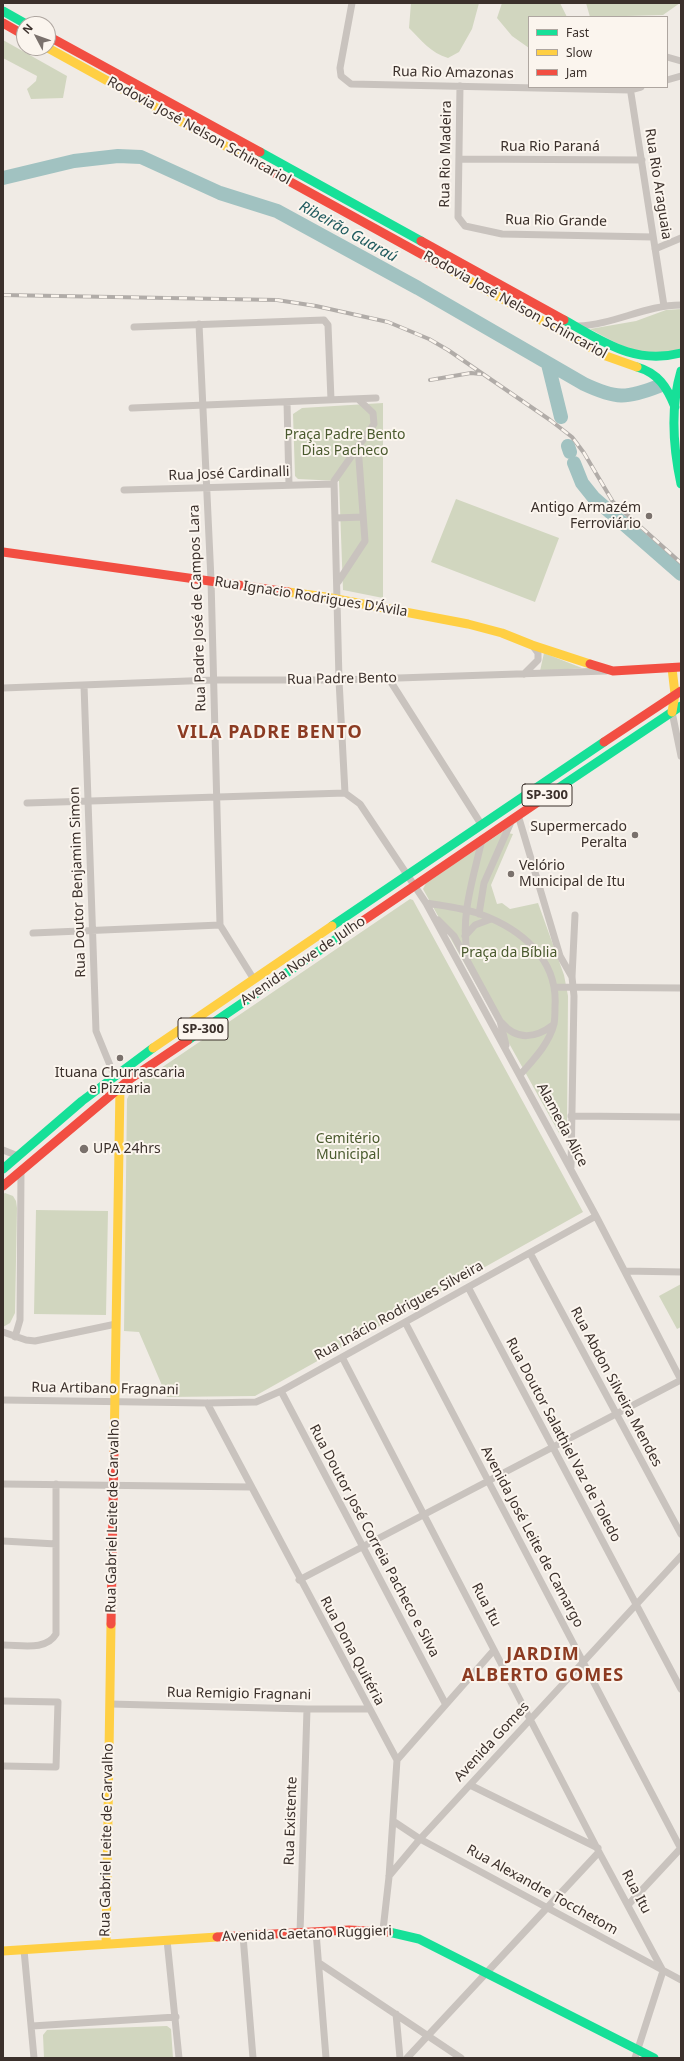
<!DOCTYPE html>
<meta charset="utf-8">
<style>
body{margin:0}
#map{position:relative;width:684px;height:2061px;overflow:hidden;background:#f0ebe5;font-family:"Noto Sans",sans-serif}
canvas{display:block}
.frame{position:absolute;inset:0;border:4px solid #3b302b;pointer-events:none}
.legend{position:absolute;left:528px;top:16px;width:140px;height:72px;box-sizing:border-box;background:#fbf5ee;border:1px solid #aea6a0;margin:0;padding:5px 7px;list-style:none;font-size:12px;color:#3b302b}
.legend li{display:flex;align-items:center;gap:8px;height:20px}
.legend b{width:20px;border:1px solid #aea6a0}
.north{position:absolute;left:16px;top:16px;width:40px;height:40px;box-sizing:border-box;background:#fbf5ee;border:1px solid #aea6a0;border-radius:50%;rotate:311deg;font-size:11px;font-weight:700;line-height:16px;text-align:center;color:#3b302b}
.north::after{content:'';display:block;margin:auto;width:14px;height:18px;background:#7a716c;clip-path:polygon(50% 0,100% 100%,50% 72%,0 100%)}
</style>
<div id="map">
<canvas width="684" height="2061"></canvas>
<div class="frame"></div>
<ul class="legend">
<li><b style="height:5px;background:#16e098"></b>Fast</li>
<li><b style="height:5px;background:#ffcf43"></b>Slow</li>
<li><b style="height:5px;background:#f24e42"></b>Jam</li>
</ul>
<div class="north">N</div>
</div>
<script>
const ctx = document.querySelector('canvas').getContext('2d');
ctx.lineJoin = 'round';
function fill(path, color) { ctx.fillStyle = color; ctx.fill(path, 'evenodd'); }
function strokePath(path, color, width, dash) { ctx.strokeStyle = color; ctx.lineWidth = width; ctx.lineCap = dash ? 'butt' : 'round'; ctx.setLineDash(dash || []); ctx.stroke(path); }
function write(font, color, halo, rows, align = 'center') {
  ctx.font = font + ' "Noto Sans",sans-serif'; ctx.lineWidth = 4; ctx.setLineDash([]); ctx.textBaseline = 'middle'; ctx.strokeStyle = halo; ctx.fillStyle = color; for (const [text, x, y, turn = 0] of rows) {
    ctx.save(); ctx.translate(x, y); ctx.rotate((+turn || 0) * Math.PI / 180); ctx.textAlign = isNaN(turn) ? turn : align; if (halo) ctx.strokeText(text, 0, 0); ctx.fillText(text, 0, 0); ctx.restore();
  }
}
const green = new Path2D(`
 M411,3h68l-7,26 -13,23 -11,6c-17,-5 -27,-18 -39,-30z
 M502,3h58l7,14h-38v31l-17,-12 -15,-18z
 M586,3h94l-17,12 -73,2z
 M3,40l64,36 -4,22 -32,1 -4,-10 9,-8 1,-5 -34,-18z
 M681,309v40c-40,10 -57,-2 -91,-20l46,-8 30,-11z
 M383,403v195l-40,-8 -4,-109 -41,-2 -3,-3 -2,-62 9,-6z
 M456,499l103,39 -24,64 -104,-40z
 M544,653l38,15 -42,3z
 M502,832l11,2 -22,51 6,19 5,-1 8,6 28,-6 26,72 4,21 -1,135 -5,4 -3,-2 -136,-244 3,-6z
 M410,899l3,1 170,312 -328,184 -88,1 -28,-65 -15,-1 3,-232 6,-12z
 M5,1193l8,3 3,5 1,7 -2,105 -5,10 -7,4v-133z
 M36,1210l72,1 -2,104 -72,-1z
 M681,1284v43l-4,2 -18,-33z
 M167,2026l4,3 2,29h-129l-1,-23 4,-5z`);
const river = new Path2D(`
 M3,178l71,-17 44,-5 23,1 79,36 57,18 141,77 166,96c32,15 42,15 75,2
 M548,364l13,53
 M568,446l2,6
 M574,463l8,20 12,15 87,76`);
const street = new Path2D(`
 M352,3l-12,65 1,8 10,8 279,6 11,-3
 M667,57l14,4
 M667,80l14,-4
 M460,86l-2,131 7,9 37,8 151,3
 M630,87l34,219
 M459,159l183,1
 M655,249l26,-11
 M199,324l12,256 9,345 33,53
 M578,326c35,-1 68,-21 103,-21
 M134,327l190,-7 4,5 3,75
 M287,402l2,83
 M132,408l244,-10
 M124,490l210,-6
 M335,518l28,-1
 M338,582l27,-41 -7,-95
 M524,674l14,-14v-7l-6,-8
 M389,679l92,145
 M84,685l12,346 18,44
 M3,688l211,-8h125l267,-9
 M672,712l9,44
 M345,793l-6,-113 -5,-199 40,-57 -1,-11 -15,-14
 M27,803l318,-10 15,11 66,99 170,313 85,164
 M518,815l42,141 12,21
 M426,903c18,3 37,5 54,11 41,15 78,45 75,92 0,6 0,13 -1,18 -5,20 -21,36 -34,51
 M479,914l5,-31 27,-61
 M438,920l16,16 15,28 31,57 6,24
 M33,933l187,-8
 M465,936l10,-11 16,-6
 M468,957c-9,-40 6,-80 14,-118
 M555,987l126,1
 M502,1023c15,18 34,15 51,2
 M571,1116l110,1
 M3,1150l15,6
 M571,1167l3,-171 -2,-19 3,-62
 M530,1253l151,281
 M625,1271l56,1
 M468,1287l213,402
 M405,1322l276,527
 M3,1332l23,8 9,1 81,-17
 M15,1337l5,-17 1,-150
 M342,1357l257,495 64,119 -28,87
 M281,1391l164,312
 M3,1400l204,3 49,-1 25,-11 315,-175
 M207,1403l190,357 -8,117 -6,53
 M3,1484l248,3
 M3,1541l53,3
 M299,1580l382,-200
 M3,1645c19,0 43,6 53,-11v-150
 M3,1701l55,1 -2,65 -53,-1
 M110,1704l197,5h61
 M397,1760l97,-110
 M470,1785l128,63
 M393,1821l27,18 261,141
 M389,1876l31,-37 261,-283
 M628,1905l53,-57
 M316,1932l10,126
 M300,1933l7,-224
 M243,1936l10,122
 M167,1940l12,118
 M24,1950l10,108
 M319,1963l142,95
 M396,2014l4,44
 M32,2026l144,-9
 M407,2058l192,-206`);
const fast = new Path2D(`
 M3,11l23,13
 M260,152l161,89
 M564,320c40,22 70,45 117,33
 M637,367c21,6 30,20 38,40
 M681,371c-11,37 -8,76 0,113
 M557,789l124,-83
 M332,926l272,-184
 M188,1040l160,-109
 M3,1169l79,-68 71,-53
 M389,1932l30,7 235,119`);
const slow = new Path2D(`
 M48,48l210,116
 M441,265l165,91 31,11
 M288,592l38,5 142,27 34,9 30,12 58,19
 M672,668l3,26 -3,18
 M153,1048l179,-122
 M114,1452l6,-365
 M106,1944l5,-320
 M3,1951l214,-14`);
const jam = new Path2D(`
 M3,23l21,12
 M48,36l212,116
 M258,164l183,101
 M421,241l143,79
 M3,552l285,40
 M590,664l23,7 68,-4
 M604,742l77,-51
 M348,931l209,-142
 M3,1186l127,-107 58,-39
 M111,1624l3,-172
 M217,1937l132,-7 40,2`);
const rail = new Path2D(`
 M3,295l274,5 39,6 72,16 41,17 19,11 102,70 22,17 12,16 29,49 68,61
 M430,380l41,-7 10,1`);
const markers = [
 [649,516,4,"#7a716c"],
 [635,835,4,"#7a716c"],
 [511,874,4,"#7a716c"],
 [120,1058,4,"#7a716c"],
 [84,1149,5,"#7a716c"]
];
const shields = [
 [547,795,50],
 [203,1029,50]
];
const shieldNames = [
 ["SP-300",547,795],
 ["SP-300",203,1029]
];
const streetNames = [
 ["Rua Rio Amazonas",453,73,1],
 ["Rodovia José Nelson Schincariol",199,131,29],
 ["Rua Rio Paraná",550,147],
 ["Rua Rio Madeira",446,154,-89],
 ["Rua Rio Araguaia",658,184,81],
 ["Rua Rio Grande",556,221,1],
 ["Rodovia José Nelson Schincariol",515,305,29],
 ["Rua José Cardinalli",229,474,-2],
 ["Rua Ignacio Rodrigues D'Ávila",311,597,9],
 ["Rua Padre José de Campos Lara",198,608,-92],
 ["Rua Padre Bento",342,679,-1],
 ["Rua Doutor Benjamim Simon",78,882,-92],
 ["Avenida Nove de Julho",303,961,-34],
 ["Alameda Alice",562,1125,62],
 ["Rua Inácio Rodrigues Silveira",399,1311,-29],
 ["Rua Abdon Silveira Mendes",616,1387,62],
 ["Rua Artibano Fragnani",105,1389,1],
 ["Rua Doutor Salathiel Vaz de Toledo",563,1440,62],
 ["Rua Gabriel Leite de Carvalho",113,1516,-89],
 ["Avenida José Leite de Camargo",532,1537,62],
 ["Rua Doutor José Correia Pacheco e Silva",374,1541,62],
 ["Rua Itu",486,1605,62],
 ["Rua Dona Quitéria",352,1651,62],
 ["Rua Remigio Fragnani",239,1694,1],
 ["Avenida Gomes",492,1742,-47],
 ["Rua Existente",291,1821,-88],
 ["Rua Gabriel Leite de Carvalho",107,1840,-89],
 ["Rua Alexandre Tocchetom",542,1890,29],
 ["Rua Itu",636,1892,62],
 ["Avenida Caetano Ruggieri",307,1934,-2]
];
const parkNames = [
 ["Praça Padre Bento",345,435],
 ["Dias Pacheco",345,451],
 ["Praça da Bíblia",509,953],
 ["Cemitério",348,1139],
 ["Municipal",348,1155]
];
const poiNames = [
 ["Antigo Armazém",641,508],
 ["Ferroviário",641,524],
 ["Supermercado",627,827],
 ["Peralta",627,843],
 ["Velório",519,866,"left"],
 ["Municipal de Itu",519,882,"left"],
 ["Ituana Churrascaria",120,1073,"center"],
 ["e Pizzaria",120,1089,"center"],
 ["UPA 24hrs",93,1149,"left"]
];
const waterNames = [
 ["Ribeirão Guaraú",348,232,29]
];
const districtNames = [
 ["VILA PADRE BENTO",270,733],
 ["JARDIM",543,1655],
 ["ALBERTO GOMES",543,1676]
];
fill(green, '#d1d6bf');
strokePath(river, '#a1c2c1', 14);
strokePath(street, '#c9c3be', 7);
strokePath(fast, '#16e098', 9);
strokePath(slow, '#ffcf43', 9);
strokePath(jam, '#f24e42', 9);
strokePath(rail, '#b1aca8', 4);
strokePath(rail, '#fbf5ee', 2.5, [8]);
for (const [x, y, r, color] of markers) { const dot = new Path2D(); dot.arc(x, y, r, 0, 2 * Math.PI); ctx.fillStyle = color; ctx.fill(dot); strokePath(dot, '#fbf5ee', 1.5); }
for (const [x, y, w] of shields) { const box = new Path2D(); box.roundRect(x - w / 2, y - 11, w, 22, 3); ctx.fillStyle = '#fbf5ee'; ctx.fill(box); strokePath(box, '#3b302b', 1); }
write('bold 13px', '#3b302b', null, shieldNames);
write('14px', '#3b302b', '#fbf5ee', streetNames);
write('14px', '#4a5a2e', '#fbf5ee', parkNames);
write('14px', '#3b302b', '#fbf5ee', poiNames, 'right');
write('italic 15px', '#1f5a5e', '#fbf5ee', waterNames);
ctx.letterSpacing = '1px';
write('bold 18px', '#8c3b22', '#fbf5ee', districtNames);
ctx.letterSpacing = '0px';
</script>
